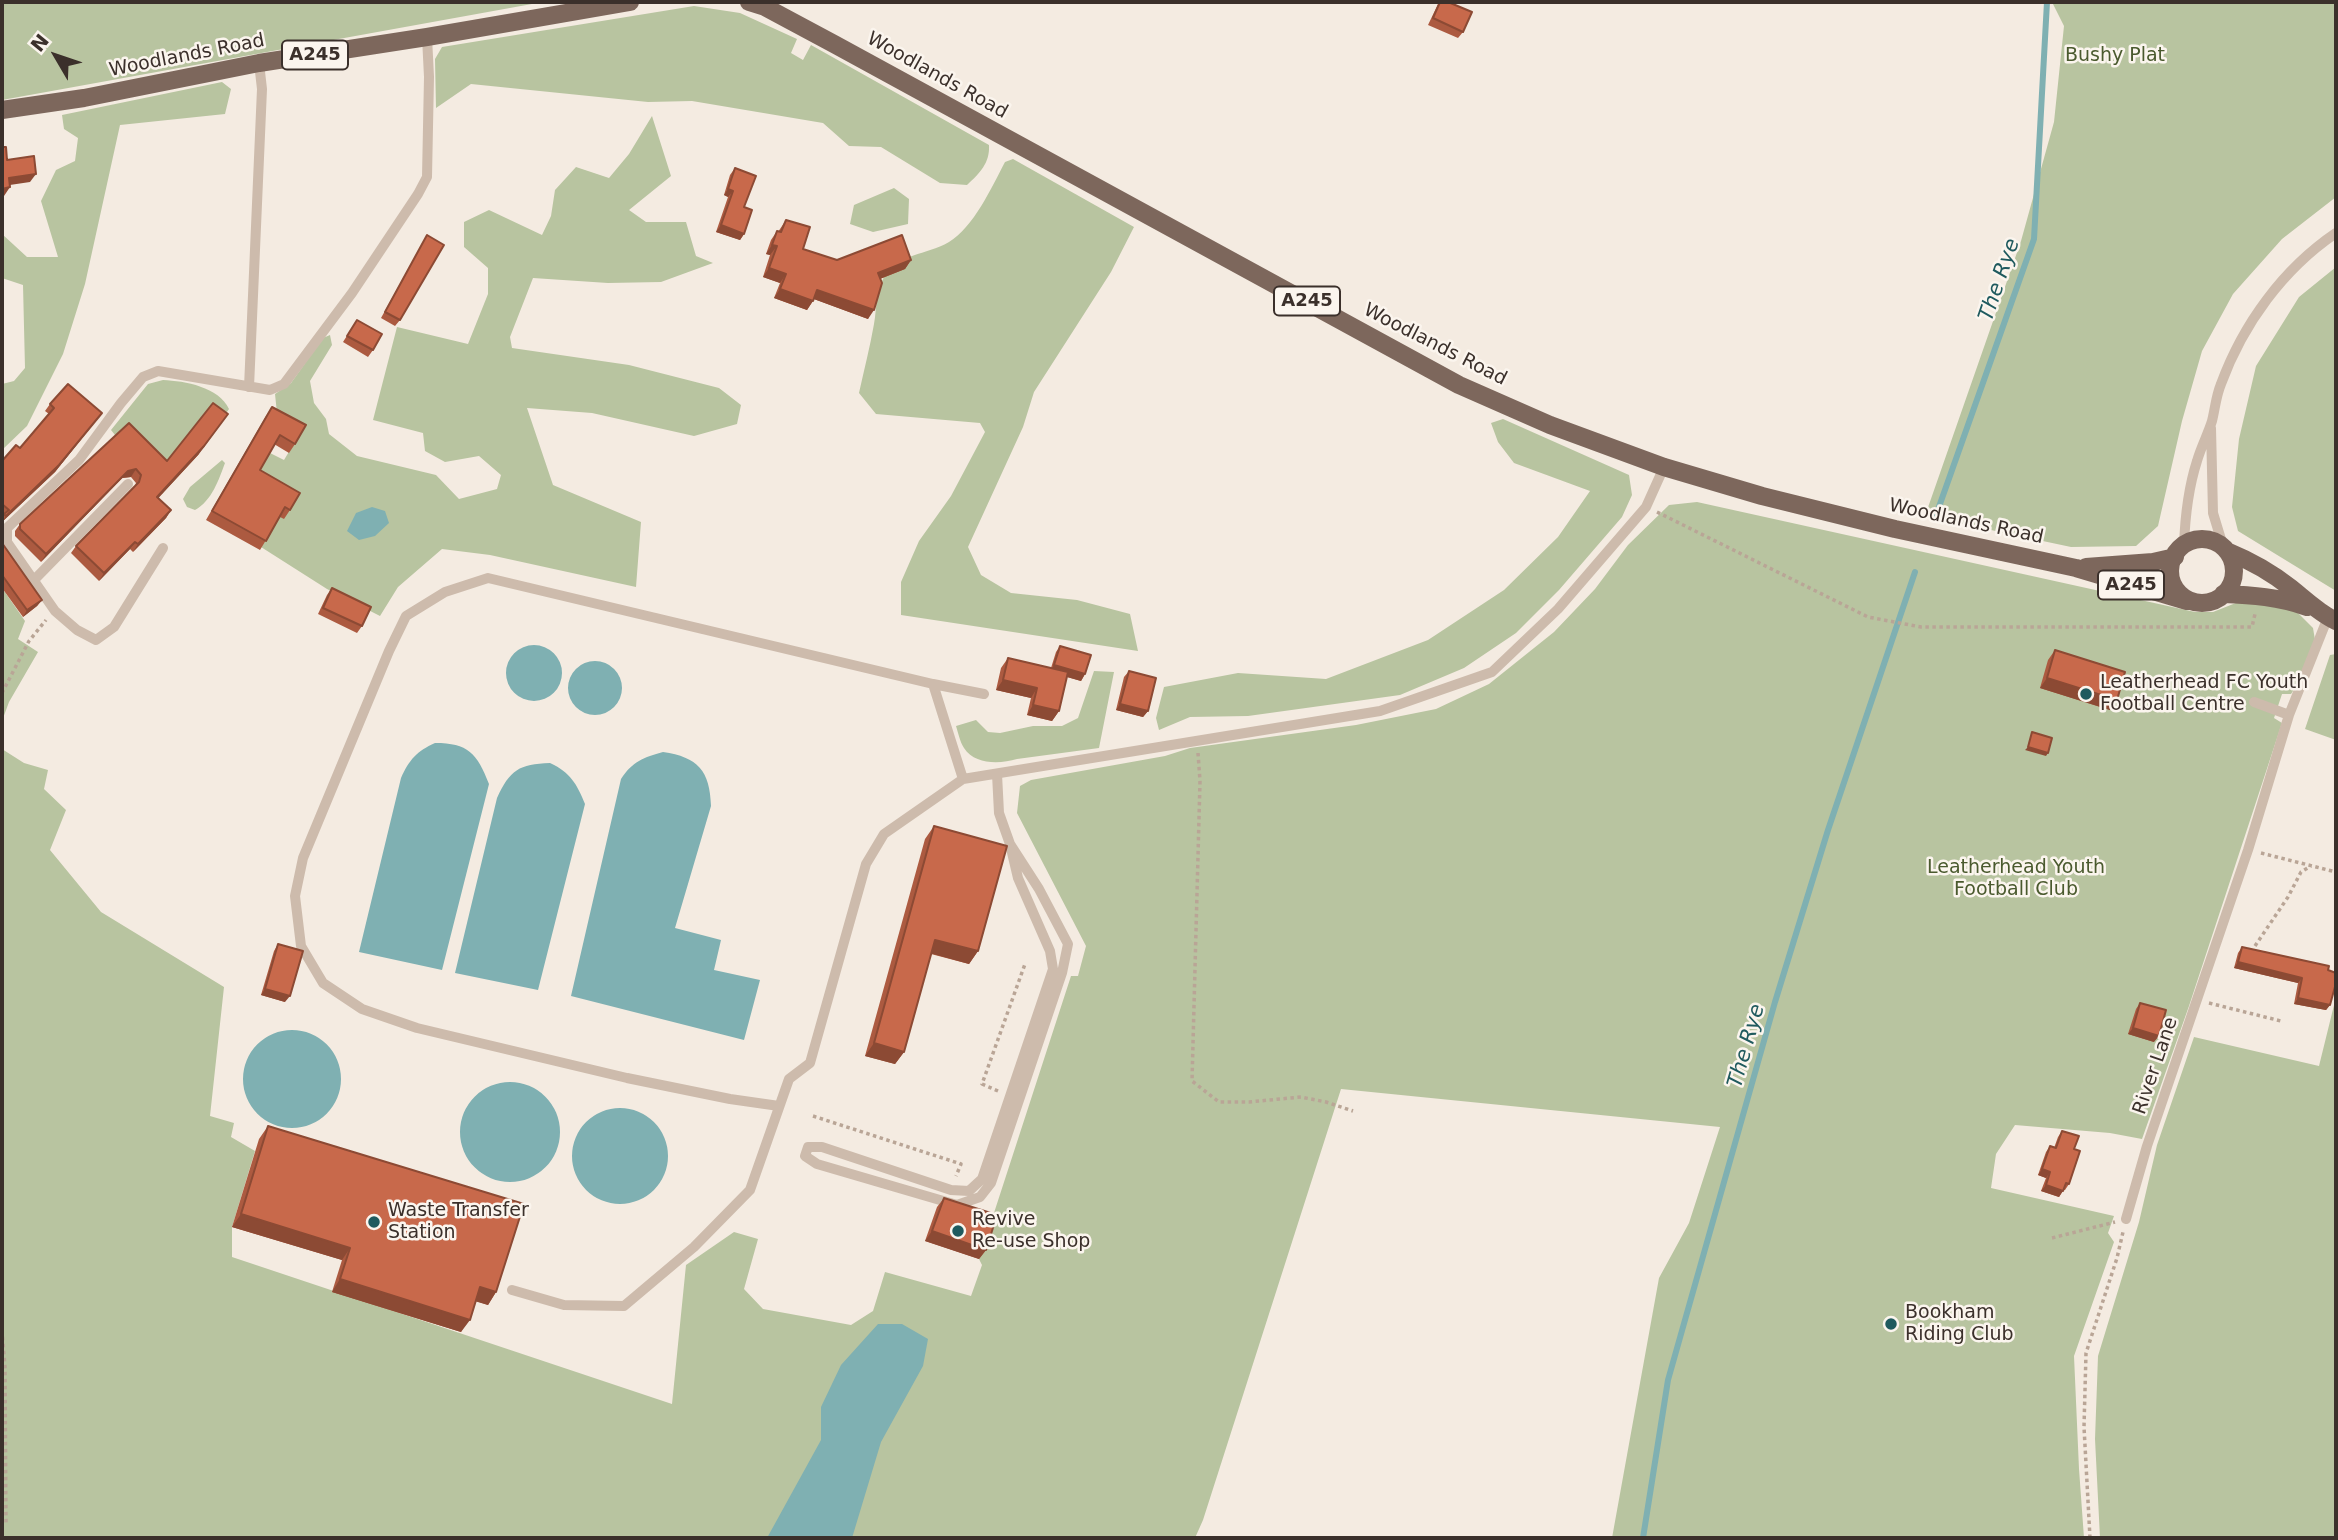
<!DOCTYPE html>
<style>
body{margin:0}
#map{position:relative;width:2338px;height:1540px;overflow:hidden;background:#f4ebe1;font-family:"DejaVu Sans",sans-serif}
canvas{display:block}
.frame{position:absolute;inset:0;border:4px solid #3b302b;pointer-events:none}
.north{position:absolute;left:21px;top:21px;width:70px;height:70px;-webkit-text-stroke:5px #fbf5ee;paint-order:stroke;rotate:309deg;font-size:19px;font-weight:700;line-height:28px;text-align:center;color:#3b302b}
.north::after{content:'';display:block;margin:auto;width:24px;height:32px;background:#3b302b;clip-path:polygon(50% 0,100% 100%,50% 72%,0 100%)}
</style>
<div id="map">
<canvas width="2338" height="1540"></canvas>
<div class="frame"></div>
<div class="north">N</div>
</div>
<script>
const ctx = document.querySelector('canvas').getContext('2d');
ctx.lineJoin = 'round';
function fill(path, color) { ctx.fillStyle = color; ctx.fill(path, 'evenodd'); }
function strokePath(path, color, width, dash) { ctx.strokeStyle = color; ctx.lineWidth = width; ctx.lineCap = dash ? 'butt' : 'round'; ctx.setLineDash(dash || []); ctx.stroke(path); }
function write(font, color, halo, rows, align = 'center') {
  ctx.font = font + ' "DejaVu Sans",sans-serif'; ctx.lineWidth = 5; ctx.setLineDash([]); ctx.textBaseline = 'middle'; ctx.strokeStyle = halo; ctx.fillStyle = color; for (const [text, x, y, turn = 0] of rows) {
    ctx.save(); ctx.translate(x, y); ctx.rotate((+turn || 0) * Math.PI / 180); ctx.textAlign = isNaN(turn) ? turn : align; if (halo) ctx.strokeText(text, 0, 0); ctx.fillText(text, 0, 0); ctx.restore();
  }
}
const green = new Path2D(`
 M2,2h541l-541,98z
 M2052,2h284v195l-54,42 -49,55 -31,57 -20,70 -24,105 -22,20 -65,1 -146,-31 96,-275 33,-119 10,-96z
 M694,6l46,7 57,26 -6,14 12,7 8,-15 178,100c1,18 -9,28 -22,40l-27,-2 -59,-36 -32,-1 -26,-23 -131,-22 -44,1 -177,-18 -35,24 -1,-49 7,-12z
 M222,82l9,7 -6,25 -105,11 -35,159 -22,70 -36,72 -25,24v-66l12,-3 11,-13 -2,-83 -21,-7v-44l25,23h31l-17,-56 15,-31 19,-9 3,-23 -14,-9 -2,-14z
 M652,116l19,60 -42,34 17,12h40l10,34 17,7 -52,19 -53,1 -75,-5 -23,59 2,11 117,17 90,23 22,17 -4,19 -43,12 -102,-23 -65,-5 26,77 88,37 -5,65 -146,-32 -48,-6 -44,38 -18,29 -53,-27 -66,-42 -8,-68 15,-27 16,8 15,-25 -21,-12 -3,-29 16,-11 32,-45 7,-3 2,10 -22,36 4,22 12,16 3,15 28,22 79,19 23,24 38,-10 4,-14 -22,-19 -34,6 -20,-11 -2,-18 -50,-13 24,-93 71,17 20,-50v-26l-24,-21v-25l25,-12 53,25 9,-19 4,-26 21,-23 33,11 20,-24z
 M1013,159l121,68 -23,45 -77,120 -11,35 -55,120 13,28 30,18 66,7 53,14 8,37 -237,-36v-33l18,-41 32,-45 34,-64 -5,-9 -104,-9 -17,-21c5,-23 11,-46 15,-69 3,-17 1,-31 10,-47 16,-25 41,-21 65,-35 24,-14 43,-55 56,-80z
 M894,188l15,11 -1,25 -35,8 -23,-8 4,-19z
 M2336,267v324l-98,-60 -6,-24 7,-68 17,-73 43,-69z
 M163,380c22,1 56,7 66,29l-34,49 -33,36 -51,-64 37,-46z
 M1503,419l126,56 3,20 -10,22 -63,73 -43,43 -52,35 -64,27 -152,21 -58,1 -31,13 -3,-12 8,-31 74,-14 88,6 102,-39 76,-50 54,-53 32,-46 -76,-28 -16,-21 -7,-19z
 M222,460l3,3c-6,16 -13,38 -30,47l-8,-3 -4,-8 7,-12z
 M1697,502l498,110h18l38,-15 46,15 16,16 2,12 -16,42 -8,12h-9l-8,24 8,5 -93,283 -47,133 -32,-6 -95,-8 -19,29 -5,34 123,28 -6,17 6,9 -40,114 5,113 5,69h-472l47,-260 30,-55 31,-96 -379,-38 -138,431 -8,18h-1193v-789l22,14 24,7 -4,19 22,21 -16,40 51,62 123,75 -14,129 24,7 -3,14 24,14 -23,76v30l440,147 14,-139 48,-33 24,7 -14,50 19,20 88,16 22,-14 12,-39 86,24 11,-31 -3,-6 92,-283h7l8,-30 -69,-133 3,-27 11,-6 134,-24 25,-8 166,-23 80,-16 53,-25 65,-52 41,-43 33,-44 41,-40z
 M2,588l23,33 -7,18 20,13 -29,50 -7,19z
 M2336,654v86l-31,-11 25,-74z
 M1094,671l20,1 -15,76 -82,11c-17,5 -42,6 -53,-11 -4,-6 -6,-16 -8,-22l20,-6 12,12 12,1 33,-7h29l16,-8z
 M2336,997v541h-236l-5,-99 3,-83 41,-134 18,-77 37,-108 125,29z`);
const water = new Path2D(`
 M372,507l13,4 4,12 -14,13 -16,4 -12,-9 9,-18z
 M506 673a28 28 0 1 1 56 0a28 28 0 1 1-56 0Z
 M568 688a27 27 0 1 1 54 0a27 27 0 1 1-54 0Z
 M435,743c33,0 42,10 54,41l-47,186 -83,-18 42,-174c8,-18 16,-27 34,-35z
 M663,752c35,5 47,19 48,54l-36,122 46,12 -7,30 46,10 -16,60 -173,-44 50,-217c11,-17 23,-22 42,-27z
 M550,763c20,9 27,21 35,41l-47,186 -83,-17 42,-175c13,-28 22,-34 53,-35z
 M243 1079a49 49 0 1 1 98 0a49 49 0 1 1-98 0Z
 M460 1132a50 50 0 1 1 100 0a50 50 0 1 1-100 0Z
 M572 1156a48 48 0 1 1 96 0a48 48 0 1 1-96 0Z
 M878,1324h24l26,15 -5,27 -42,76 -29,96h-85l54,-98v-33l20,-42z`);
const stream = new Path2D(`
 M1935,518l99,-279 13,-237
 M1643,1538l25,-158 107,-378 53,-172 87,-258`);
const path = new Path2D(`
 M1657,512l211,105 53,10h331l3,-13
 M2,693l27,-52 17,-21
 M1198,753l2,28 -8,300 27,21h30l52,-5 25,5 27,9
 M2261,853l75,19
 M2255,946l33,-49 13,-25 10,-6
 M2209,1003l72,18
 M998,1091l-16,-7 43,-120
 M813,1116l148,48 -5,12
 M2052,1238l63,-16
 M2,1330l3,37 1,158
 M2090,1538l-6,-111 2,-74 31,-95 6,-26`);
const lane = new Path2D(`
 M249,387l13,-298 -3,-26
 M2211,428l2,85 10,33
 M2184,546c1,-29 4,-57 13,-85 4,-14 11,-27 15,-40 3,-12 4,-25 9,-37 22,-60 62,-115 115,-151
 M163,548l-49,79 -18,13 -19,-10 -22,-19 -48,-69v-14l72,-68 42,-57 22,-26 15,-6 112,19 14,-6 68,-91 66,-99 9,-17 2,-100 -2,-40
 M35,579l93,-95
 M933,684l51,10
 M2254,702l35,13
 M997,774l2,39 11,31 8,34 32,73 3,18 -71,210 -13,12 -18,-1 -129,-43h-14l-3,9 12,8 140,41 23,-8 11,-14 71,-210 6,-29 -29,-55 -29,-45
 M779,1106l-49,-7 -103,-21 -210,-50 -55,-19 -39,-26 -22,-37 -6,-50 8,-38 86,-207 17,-35 39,-24 43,-14 445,106 30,95
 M2126,1219l21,-73 101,-296 41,-135 39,-98
 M512,1290l52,15 60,1 70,-59 56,-57 39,-111 21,-16 56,-199 18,-30 79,-55 417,-68 112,-39 66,-63 88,-102 18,-40`);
const primary = new Path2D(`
 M749,2l16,5 69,37 625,341 91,40 114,42 98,29 133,33 181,39 111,33
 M2,110l82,-12 175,-35 168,-26 203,-35
 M2170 571a32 32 0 1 1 64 0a32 32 0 1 1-64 0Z
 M2229,552c22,9 43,21 62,36 15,12 28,25 45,33
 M2086,567l67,-5 22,-5
 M2223,594c29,1 56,3 84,13`);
const wall = new Path2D(`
 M1439,2h9l15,30 -5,6 -30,-13z
 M735,168l9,39v27l-4,6 -24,-8 12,-35 -4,-2 6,-20z
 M786,220l17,29 34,11h74l-6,9 -25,10 -12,40 -54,-20 -7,11 -33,-12 6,-15 -17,-6 7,-22 -4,-1 5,-14 6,-9 1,1z
 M427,235l-27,85 -5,6 -14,-8z
 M357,320l16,30 -5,7 -25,-15z
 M50,404l52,9 -47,59 -53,50 1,-7 -1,-1v-53l18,-13 29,-34 -4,-3z
 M272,407l23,37 -6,9 -15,-9 -14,26 30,40 -6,9 -4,-2 -20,33 -54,-30 60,-104z
 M129,423l38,38 32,-7 -41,44 13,12 -5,8 -33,34 -3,-3 -31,32 -28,-28 5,-7 59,-60 1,-3 -5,-6 -9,1 -81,84 -26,-26v-5l5,-7z
 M2,543l40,57 -5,6 -14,11 -21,-29z
 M332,588l30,38 -5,7 -39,-19 9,-19z
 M1060,646l25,28 -4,7 -14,-4 -8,34 -7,10 -25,-6 4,-17 -35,-8 5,-22 7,-10 43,10 5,-16z
 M2055,650l55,60 -70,-22 8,-28z
 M1129,671l19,40 -5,6 -27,-7 8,-33z
 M934,826l44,125 -9,13 -38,-10 -27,98 -9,12 -30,-8 60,-217z
 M278,944l7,58 -24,-7 13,-44z
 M2242,947l86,23 2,35 -4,5 -32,-6 4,-21 -64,-15 4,-15z
 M2140,1003l14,39 -26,-8 8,-25z
 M268,1126l228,166 -8,13 -12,-4 -15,31 -129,-40 10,-32 -110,-33 27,-88z
 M2062,1131l12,18 -5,35 -4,6h-2l-4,7 -18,-6 5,-13 -8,-3 8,-23 4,-6 4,2 4,-11z
 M944,1198l42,52 -7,9 -54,-18 12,-34z`);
const shadedWall = new Path2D(`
 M36,174l-6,8 -27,4 6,-8z
 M10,187l-6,9h-2v-7z
 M728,189l5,2 -5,6 -4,-2z
 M721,225l23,9 -4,6 -24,-8z
 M772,245l5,1 -7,9 -4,-1z
 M911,260l-6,9 -33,13 6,-9z
 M769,268l17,6 -6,9 -17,-6z
 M780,289l33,12 -6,9 -33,-12z
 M817,290l57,20 -6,9 -57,-21z
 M102,413l-47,59 -53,50 4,-6z
 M228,414l-29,40 -47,51 5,-8z
 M136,469l-5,8 -9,1 -81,84 5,-8 82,-83z
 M171,510l-5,8 -33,34 5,-8z
 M135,542l-5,7 -31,32 5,-8z
 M42,600l-5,6 -14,11 4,-7z
 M1054,665l31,9 -4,7 -31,-9z
 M2047,678l70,22 -7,10 -70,-22z
 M1003,680l34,8 -6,10 -35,-8z
 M1120,704l28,7 -5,6 -27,-7z
 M1033,705l26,6 -7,10 -25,-6z
 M2028,747l20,6 -2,3 -21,-6z
 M935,940l43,11 -9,13 -43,-12z
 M2238,962l64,16 -4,5 -64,-15z
 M265,989l25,7 -5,6 -24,-7z
 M2298,998l32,7 -4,5 -32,-6z
 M2133,1028l26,8 -5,6 -26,-8z
 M874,1043l30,9 -9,12 -30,-8z
 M2042,1169l8,3 -4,6 -8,-3z
 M2046,1185l17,6 -4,6 -18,-6z
 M241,1214l109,34 -8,12 -110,-33z
 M932,1231l54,19 -7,9 -54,-18z
 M340,1279l130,41 -9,12 -129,-40z
 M480,1287l16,5 -8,13 -17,-5z`);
const building = new Path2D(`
 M1440,2h8l24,10 -9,20 -30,-14z
 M2,147h4l1,13 27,-4 2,18 -27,4 1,9 -8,2 1,3 -1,1z
 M735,168l21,8 -12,31 8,3 -8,24 -23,-9 12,-34 -5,-2z
 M786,220l24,7 -7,22 34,11 65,-25 9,25 -33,13 4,10 -8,27 -57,-20 -4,11 -33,-12 6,-15 -17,-6 8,-22 -5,-1 5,-14 4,1z
 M427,235l17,10 -44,75 -15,-8z
 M357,320l25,14 -9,16 -26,-14z
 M68,384l34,29 -43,52 -53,51 -2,-2 5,-4 -7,-6v-43l14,-16 4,3 34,-40 -4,-4z
 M213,403l15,11 -24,32 -47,51 14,13 -33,34 -3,-2 -31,31 -28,-27 63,-64 2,-7 -5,-6 -8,2 -82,83 -26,-25v-5l109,-101 38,38z
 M272,407l34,18 -11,19 -15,-9 -20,35 40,23 -10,17 -5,-3 -19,34 -54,-30z
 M2,543l40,57 -15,10 -25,-35z
 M332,588l39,19 -9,19 -39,-18z
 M1060,646l31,9 -6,19 -31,-9z
 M2055,650l70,22 -8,28 -70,-22z
 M1008,658l60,14 -9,39 -26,-6 4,-17 -34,-8z
 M1129,671l27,7 -8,33 -28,-7z
 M2032,732l20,6 -4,15 -20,-6z
 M934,826l73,20 -29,105 -43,-11 -31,112 -30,-9z
 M278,944l25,7 -13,45 -25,-7z
 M2242,947l87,19 -1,4 8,3v10l-6,22 -32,-7 4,-20 -64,-16z
 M2140,1003l26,7 -7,26 -26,-8z
 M268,1126l256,78 -28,88 -16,-5 -10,33 -130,-41 10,-31 -109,-34z
 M2062,1131l17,5 -5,13 6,2 -11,33 -3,-1 -3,8 -17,-6 4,-13 -8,-3 8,-23 6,2z
 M944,1198l53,17 -11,35 -54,-19z`);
const markers = [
 [2086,694,7,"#1f5a5e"],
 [374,1222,7,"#1f5a5e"],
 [958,1231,7,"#1f5a5e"],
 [1891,1324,7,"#1f5a5e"]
];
const shields = [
 [315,55,66],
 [1307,301,66],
 [2131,585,66]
];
const shieldNames = [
 ["A245",315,55],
 ["A245",1307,301],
 ["A245",2131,585]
];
const streetNames = [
 ["Woodlands Road",187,56,-11],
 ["Woodlands Road",937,76,29],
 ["Woodlands Road",1435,345,27],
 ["Woodlands Road",1966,522,12],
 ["River Lane",2156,1066,-71]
];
const parkNames = [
 ["Bushy Plat",2115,56],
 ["Leatherhead Youth",2016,868],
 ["Football Club",2016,890]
];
const poiNames = [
 ["Leatherhead FC Youth",2100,683],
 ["Football Centre",2100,705],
 ["Waste Transfer",388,1211],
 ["Station",388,1233],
 ["Revive",972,1220],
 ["Re-use Shop",972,1242],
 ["Bookham",1905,1313],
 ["Riding Club",1905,1335]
];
const waterNames = [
 ["The Rye",2000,280,-71],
 ["The Rye",1747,1046,-74]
];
fill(green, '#b8c4a0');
fill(water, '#7fb0b2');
strokePath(stream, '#7fb0b2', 6);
strokePath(path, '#b9a596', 3.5, [3.5, 3.5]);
strokePath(lane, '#cdbbac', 10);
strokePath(primary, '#7d675c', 18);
fill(wall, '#ac5a40');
fill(shadedWall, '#8c4a34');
fill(building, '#c8694b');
strokePath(building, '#8c4a34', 2);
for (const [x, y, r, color] of markers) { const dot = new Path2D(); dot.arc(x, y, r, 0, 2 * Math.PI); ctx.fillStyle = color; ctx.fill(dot); strokePath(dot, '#fbf5ee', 2.5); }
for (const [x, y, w] of shields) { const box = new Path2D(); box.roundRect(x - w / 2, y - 14.5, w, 29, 5); ctx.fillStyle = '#fbf5ee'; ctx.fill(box); strokePath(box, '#3b302b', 2); }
write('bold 18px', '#3b302b', null, shieldNames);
write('19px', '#3b302b', '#fbf5ee', streetNames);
write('19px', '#4a5a2e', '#fbf5ee', parkNames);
write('19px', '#3b302b', '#fbf5ee', poiNames, 'left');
write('italic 21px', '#1f5a5e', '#fbf5ee', waterNames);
</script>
